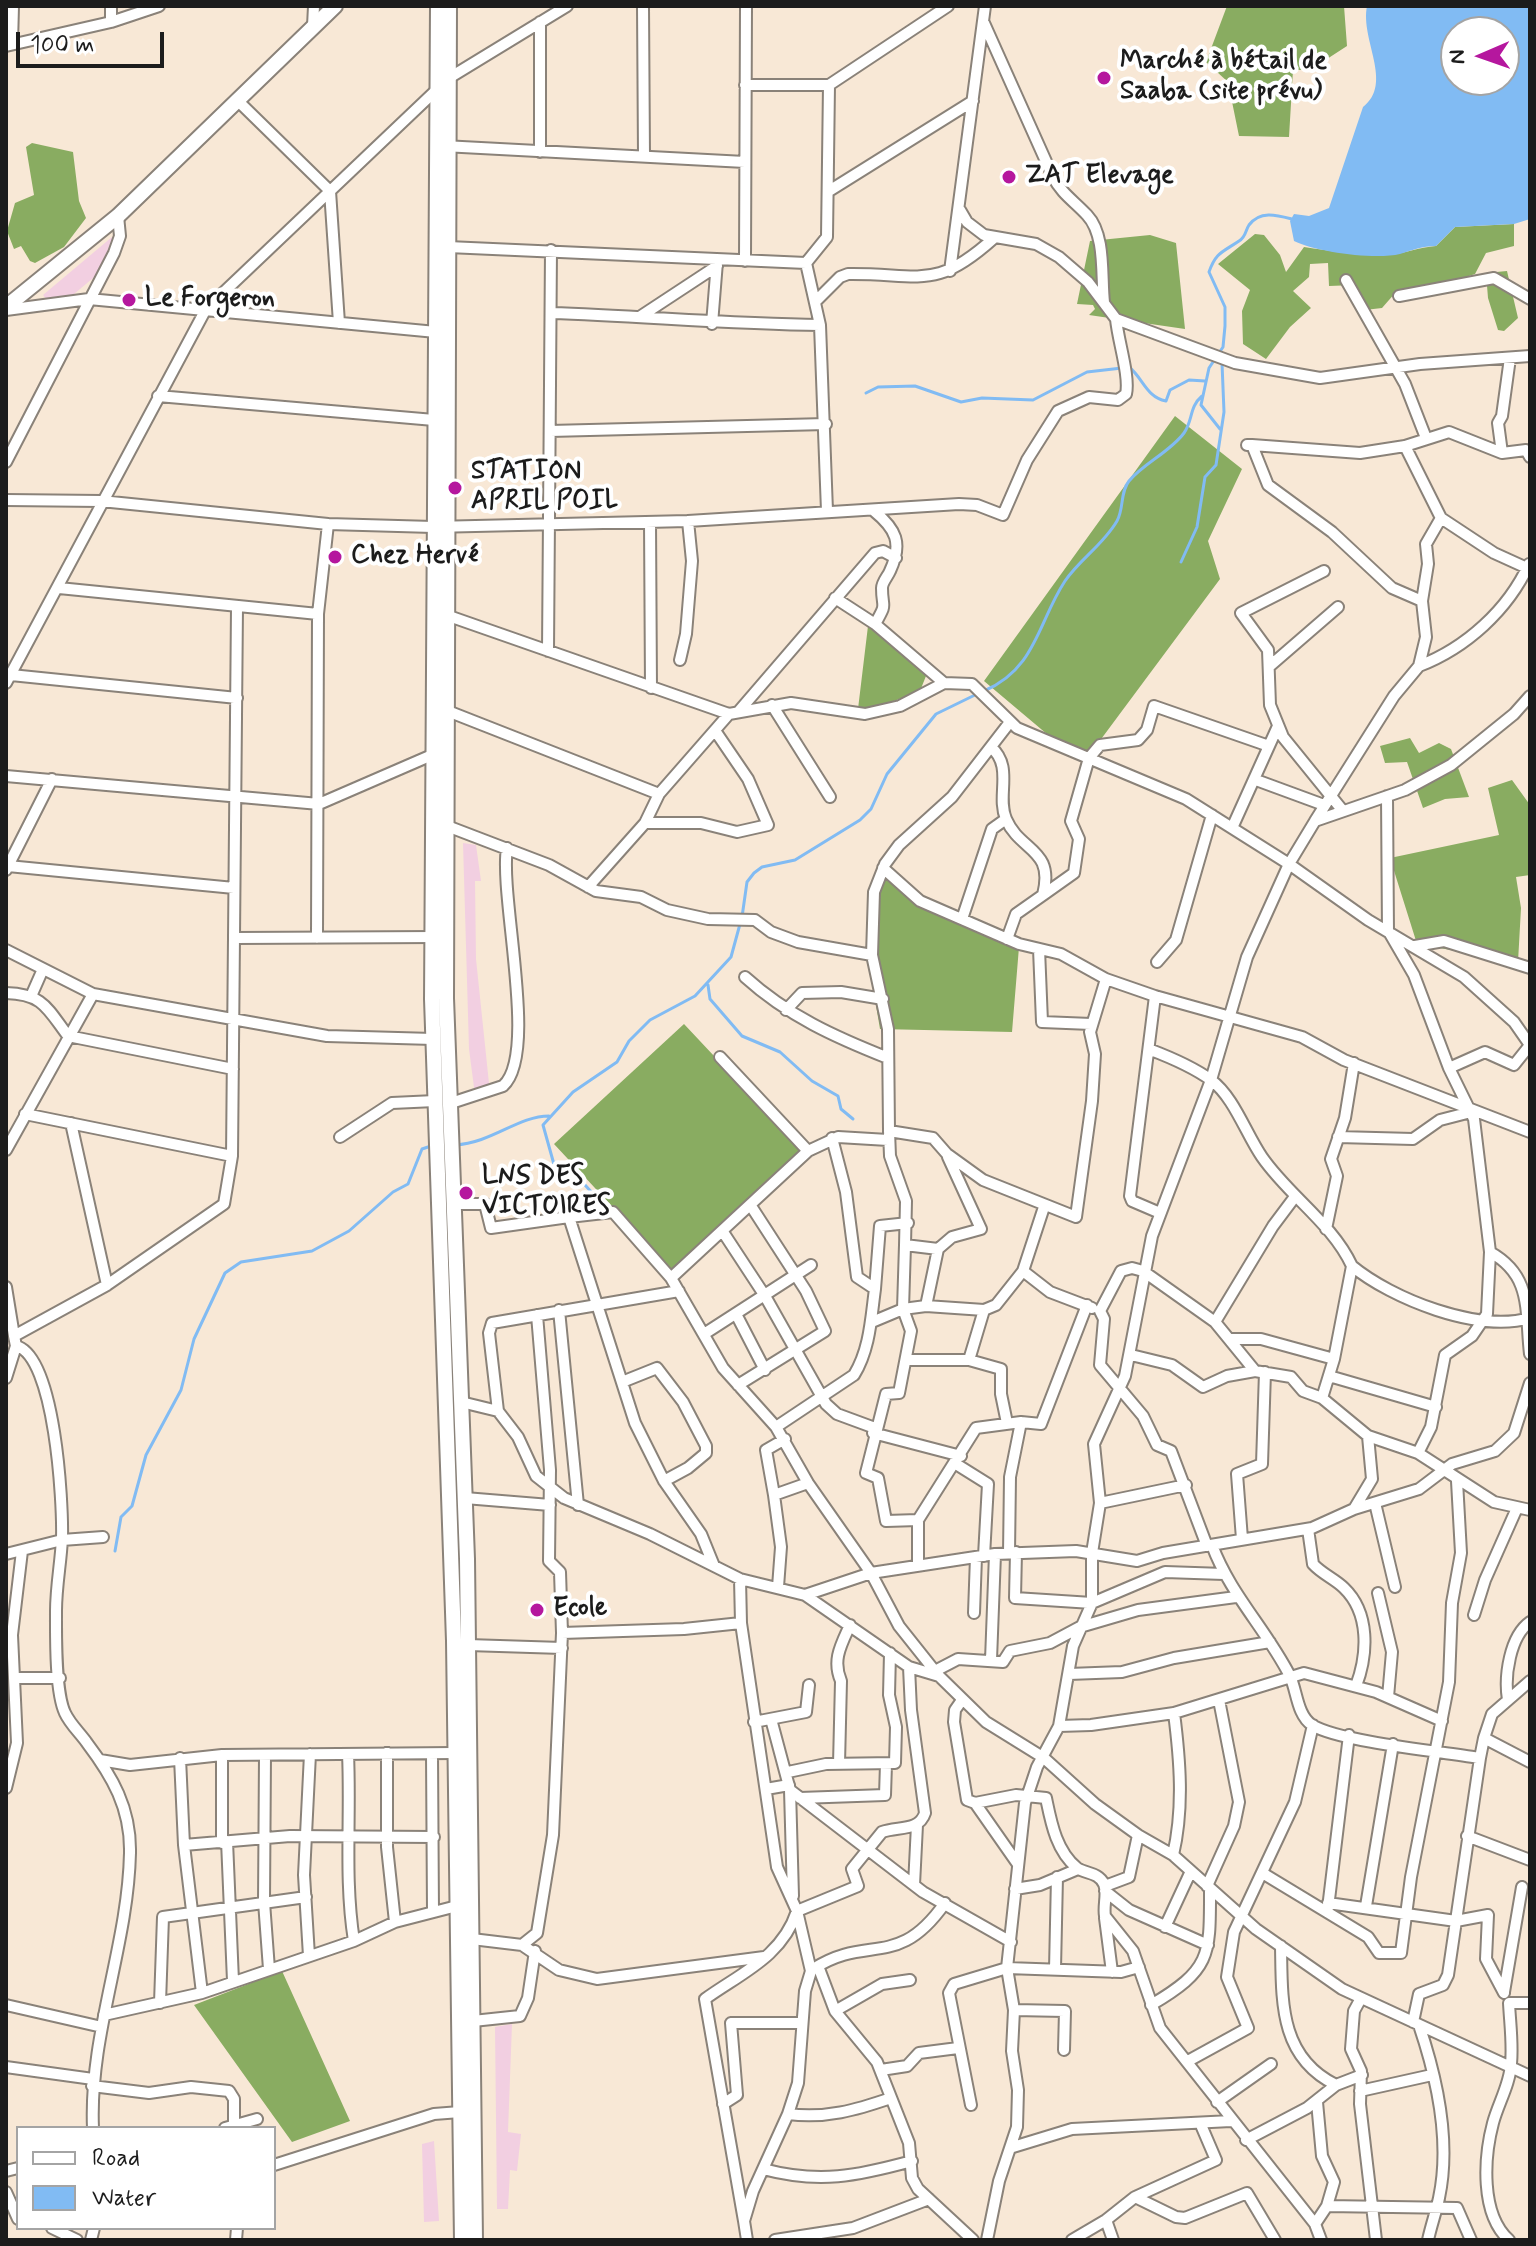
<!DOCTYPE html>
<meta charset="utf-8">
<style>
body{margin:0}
#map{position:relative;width:1536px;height:2246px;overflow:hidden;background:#f8e8d6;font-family:Mynerve,sans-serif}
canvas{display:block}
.frame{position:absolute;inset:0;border:8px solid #1c1c1c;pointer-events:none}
.legend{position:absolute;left:16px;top:2126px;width:260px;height:104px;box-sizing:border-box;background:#fff;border:2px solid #a4a4a4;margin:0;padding:10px 14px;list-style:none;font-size:24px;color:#1c1c1c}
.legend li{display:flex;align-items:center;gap:16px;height:40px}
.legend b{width:40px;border:2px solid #a4a4a4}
.north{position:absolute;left:1440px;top:16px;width:80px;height:80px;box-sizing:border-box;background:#fff;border:2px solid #a4a4a4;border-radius:50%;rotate:268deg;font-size:22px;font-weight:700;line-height:32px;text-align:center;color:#1c1c1c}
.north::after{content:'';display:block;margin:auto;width:28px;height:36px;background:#b5179e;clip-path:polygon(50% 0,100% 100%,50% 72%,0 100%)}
.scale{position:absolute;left:16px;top:32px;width:148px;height:36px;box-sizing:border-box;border:4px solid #1c1c1c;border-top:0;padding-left:10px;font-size:24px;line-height:28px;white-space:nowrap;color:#1c1c1c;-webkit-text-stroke:6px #fff;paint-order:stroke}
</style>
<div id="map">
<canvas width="1536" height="2246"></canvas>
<div class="frame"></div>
<ul class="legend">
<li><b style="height:10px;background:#fff"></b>Road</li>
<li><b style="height:22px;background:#81bbf3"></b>Water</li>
</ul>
<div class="north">N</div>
<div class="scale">100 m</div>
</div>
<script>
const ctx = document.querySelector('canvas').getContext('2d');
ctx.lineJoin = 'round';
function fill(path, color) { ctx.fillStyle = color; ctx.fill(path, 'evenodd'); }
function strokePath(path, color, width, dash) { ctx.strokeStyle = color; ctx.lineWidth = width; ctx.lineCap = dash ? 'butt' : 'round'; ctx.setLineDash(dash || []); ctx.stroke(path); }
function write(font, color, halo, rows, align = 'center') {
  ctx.font = font + ' Mynerve,sans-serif'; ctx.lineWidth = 8; ctx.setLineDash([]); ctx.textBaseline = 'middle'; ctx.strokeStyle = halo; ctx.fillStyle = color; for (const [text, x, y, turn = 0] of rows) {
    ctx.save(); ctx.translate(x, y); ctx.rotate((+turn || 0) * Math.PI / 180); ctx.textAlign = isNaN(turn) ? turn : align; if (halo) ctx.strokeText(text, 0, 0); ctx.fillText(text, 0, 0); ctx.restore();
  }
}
const built = new Path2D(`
 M112,237l4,5 -18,32 -24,20 -25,9 -6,-8z
 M463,843l13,2 5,36h-6l1,78 14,134 -15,2 -6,-46z
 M512,2024l-4,108 13,2 -4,37 -7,-1 -2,39h-11l-2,-182z
 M434,2141l5,80 -15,1 -2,-78z`);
const forest = new Path2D(`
 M1227,6h117l3,40 -37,24h-17l-4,67 -50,-1 -11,-54 -22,-20z
 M32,143l41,9 6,49 7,17 -22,29 -29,16 -5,-2 -9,-15 -7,3 -7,-18 8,-28 19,-8 -8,-48z
 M1514,224v22l-28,7 -11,21 -42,14 -37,4 -14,16 -26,3 -1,-26 -26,1 -1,-23 -18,1 -1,13 -16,14 18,17 -21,19 -24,32 -23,-15 -1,-33 8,-21 -32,-26 37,-30 9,1 16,20 6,17 18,-25c28,4 55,9 83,8 17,-1 32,-8 49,-9l19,-19z
 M1150,235l26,8 9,86 -96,-14 6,-6 -2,-4 -16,-1 13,-63z
 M1507,271l11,47 -14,13 -6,-1 -10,-32 -2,-25z
 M1175,416l67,53 -34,72 12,38 -130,175 -36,-14 -70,-59z
 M868,626l58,50 -6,15 -39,15 -23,3z
 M1410,738l9,15 20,-10 12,6 18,48 -24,2 -22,9 -16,-46 -22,1 -5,-17z
 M1512,780l18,25v70l-14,2 5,31 -3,54 -101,-18 -27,-86 109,-23 -11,-47z
 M884,872l37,34 98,41 -7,85 -132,-3 -10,-59 3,-55z
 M684,1024l121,129 -130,121 -121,-130z
 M282,1971l68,150 -58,21 -98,-137z`);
const water = new Path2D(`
 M1367,6h163v213l-16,5 -59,3 -19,19c-14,0 -23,4 -36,8 -25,6 -84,-2 -106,-13l-4,-20 4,-7 15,2 20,-8 34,-101c31,-24 -3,-67 4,-101zM1456,32h48v48h-48z`);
const stream = new Path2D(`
 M1129,367c14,11 17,30 37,34l4,-11 19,-10 16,1
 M866,393l12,-6 37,-1 46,16 21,-4 51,2 54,-28 35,-4
 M1220,429l-19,-24 8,-37 14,-21 2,-21v-19l-16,-35c7,-20 14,-20 30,-31 7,-4 6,-10 10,-16 11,-15 28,-10 43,-6
 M1181,562l16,-35 8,-50 11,-12 8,-53 -2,-49
 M984,691c52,-22 54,-69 81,-110 15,-22 38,-36 52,-60 7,-12 3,-29 12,-40 15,-18 41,-29 55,-48 9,-12 5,-26 18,-37
 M742,917l5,-35 7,-9 8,-6 33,-7 65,-40 11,-11 16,-35 49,-60 41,-20
 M708,985l2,14 32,37 38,16 32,29 26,15 3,13 12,10
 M455,1145c37,-2 63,-29 94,-29
 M595,1196l-20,-22 -16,-1 -4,-5 -12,-43 30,-33 44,-30 12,-21 21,-21 45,-24 36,-39 9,-33
 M115,1551l6,-34 11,-11 14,-51 35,-65 13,-51 31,-66 16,-11 71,-11 37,-20 44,-39 15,-8 14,-35 9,-3`);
const street = new Path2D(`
 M643,6l1,150
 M111,22v-16
 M540,22v130
 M984,23l69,154c9,17 21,24 34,38 19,20 14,61 17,87
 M313,26l1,-20
 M12,44l1,-38
 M6,46l105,-24 48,-16
 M745,85h84l119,-79
 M237,100l93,91 9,132
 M443,146l302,16
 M829,191l144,-90
 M960,210l7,12 17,13 52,9 23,13 29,25 28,37 119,44 85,15 100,-14 110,-8
 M448,247l358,16 21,-26 2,-152
 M745,261l1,-255
 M806,263l14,62 7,186
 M950,271l35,-265
 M1346,280l59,104 21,54
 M1399,296l95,-18 36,21
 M817,300l23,-23 8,-3c73,-1 86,18 146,-36
 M6,310l83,-11 347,33
 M551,313c90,3 179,11 269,12
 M641,316l76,-50
 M712,324l5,-62
 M158,396l276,24
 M550,431l276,-7
 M1247,445h5l16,40 64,47 60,56 30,13
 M1252,445l108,8 45,-7 44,-14 53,21 24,-3 4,7
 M1405,446l36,72 53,35 33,15
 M1502,453l-4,-30 4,-7 8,-58
 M6,462l108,-209 6,-17 -2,-20
 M6,500l95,1 227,23 105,3 255,-6 271,-17 18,1 26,10 24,-55 31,-49 31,-14 29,3 8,-6c4,-18 -8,-53 -10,-75
 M874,511c22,18 29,32 16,60 -2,5 -8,11 -8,17 0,22 6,13 -7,36
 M650,522l1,166
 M1324,571l-83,42 27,37 2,55 13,32 60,74
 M59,588l259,26
 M835,598l40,26 69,59
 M446,615l283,99 62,-11 74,11 35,-8 44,-23 28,1 45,44 169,71 103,65 79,56 96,57 50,45 16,23 -16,20 -29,-13 -36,16
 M548,651l3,-401
 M680,660l6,-26 6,-73 -4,-40
 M1271,665l67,-58
 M1419,666c47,-18 89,-56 110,-102
 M11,675l226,23
 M6,683l200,-374 243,-231 118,-72
 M772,705l58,92
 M445,710l214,84
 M739,711l136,-158 8,-2 13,7
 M1010,722l-58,75 -53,48 -14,19 -11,28 -2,63 16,74 1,102 44,7 14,16 36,26 93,37 16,-116 3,-47 -5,-22 16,-53
 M991,747c23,20 5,48 15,72 14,33 49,29 37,76l-27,19 -9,25
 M6,776l313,28 113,-49
 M1256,780l68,25
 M1387,796l1,136
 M1315,821l79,-125 25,-30 7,-29 -4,-36 6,-37 -2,-20 15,-26
 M645,823h56l36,9 31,-7 -20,-46 -32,-47
 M447,826l102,39 47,26 45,6 26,13 41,9 47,1 16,12 27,10 74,13
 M1232,828l46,-102
 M8,866l226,22
 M883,868l37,33 99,43 42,10 45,25 49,17 147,41 42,23 186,72
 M6,870l46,-91
 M588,887l57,-64 14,-29 70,-80
 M1043,895l31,-22 5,-34 -8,-18 18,-63 11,-13 38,-5 9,-10 7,-24 115,40
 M962,919l30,-90 14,-10
 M1389,932l25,43 35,93 25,51 16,133c43,24 35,59 40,102
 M235,938l202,-1
 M317,938l1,-324 10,-90
 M1415,946l29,-5 86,27
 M1039,949l3,73 49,2
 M6,950l87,44 234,42 106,3
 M1157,962l19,-22 36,-125
 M745,977c43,39 90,60 143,81
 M6,993c37,1 41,15 62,43l165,33
 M32,994l11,-25
 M1155,996l-25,200 2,5 28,12
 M786,1010l16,-17 39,-1 42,7
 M1151,1050c21,8 42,17 60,30 23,17 35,54 51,77 27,39 70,66 90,109l-18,93 -12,39
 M720,1057l88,94
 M448,1104l55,-18c36,-32 -4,-189 4,-238
 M25,1114l207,42
 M71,1123l36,162
 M889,1131l1,25 16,45 -1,44 33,4 14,-12 29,-8 -33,-72
 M340,1137l52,-34 43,-2
 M1338,1137l75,2 27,-19 31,-8
 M6,1150l87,-156
 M452,1204h33l6,24 78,-11 66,206 29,58 37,53 13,32
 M1044,1207l-21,64 27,21 42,16
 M569,1217l44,-5 58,66 52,90 53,59 32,56 63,90 28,53 39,49
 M1326,1229l11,-53 -6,-17 14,-41 9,-55
 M723,1232l42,64 61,108 11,10 38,14
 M905,1245l-2,64 8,22 -12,62 -13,1 -20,79 12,5 8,43 32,-1v46
 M1352,1266c40,33 126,67 178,52
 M671,1278l137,-127 30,-14 50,3
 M6,1287l8,49 93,-51 117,-81 8,-48 5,-549
 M875,1289l5,-63 28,-3
 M926,1306l58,4
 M559,1310l19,195
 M736,1314l29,56
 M537,1315l13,155 -1,91 11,11 2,61
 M872,1322l31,-13 23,-3 12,-57
 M1215,1322l58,-96 21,-28
 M704,1334l107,-69
 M14,1336l2,10c39,9 47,156 46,192 -1,24 -6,48 -6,73 0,24 -1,81 9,102 5,11 15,20 22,30 25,33 44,65 43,110 -2,93 -41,181 -37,275
 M1230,1339h31l73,20
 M1131,1355l41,10 31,22 24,-11 28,-5
 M907,1360h62l15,-50 12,-5 27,-34
 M969,1360l32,9v25l6,29
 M1329,1376l107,31
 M6,1378l10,-32
 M622,1382l35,-14 26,34 23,44v7l-18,15 -24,13
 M738,1385l87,-54 -19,-40 -55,-85
 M461,1402l37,9 20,26 18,39 28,22 86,36 90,45 65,16 104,72 30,9 47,46 58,36 51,46 43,31 35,20 83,74 86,60 188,87
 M498,1411l-9,-78 3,-10 187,-32
 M776,1427l78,-52c16,-26 17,-57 21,-86l-18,-12 -11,-85 -14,-54
 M873,1433l88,23
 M1418,1453l76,49 36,8
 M956,1464l32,20 -4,72
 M774,1495l-8,-45 19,-11
 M465,1498l85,7
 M1100,1503l86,-18
 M1375,1503l20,84
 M1354,1509l18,-30 -4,-43
 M918,1520l58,-92 45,-6 20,2 46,-119
 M1308,1529l5,35c9,10 22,15 31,24 26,25 24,66 12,98
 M1242,1539l-5,-65 25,-10 3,-92
 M1212,1545c18,49 54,84 78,131 7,15 7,39 22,49 28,17 132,27 168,33l4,-20 46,24
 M1207,1546l-36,-95 -14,-6 -14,-29 -43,-51 4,-46 -4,-8 21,-40 11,-3 11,3 72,51 40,49 36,6 12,14 19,7 46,38 50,17 13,-26 14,-72 27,-19 15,-22 3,-62
 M1016,1552l-1,46 77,5 73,-31 59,2
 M1009,1553l1,-76 11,-55
 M6,1554l56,-14 41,-3
 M778,1587l3,-40 -7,-52 34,-12
 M1378,1593l14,59 -4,45
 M805,1595l66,-22 124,-19 81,-3 61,10 26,-8 149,-25 42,-19 65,-20 33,-25 43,-13 19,-18 16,-50
 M974,1613l2,-56
 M1474,1615l11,-35 32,-72
 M741,1623l36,244 20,44 14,60 -6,20 -7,92 -10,31 -35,77 -9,30 3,19
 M468,1645l94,3
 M991,1660l4,-106
 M935,1671l23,-12 45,3 7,-11 40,-8 30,-16 58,-17 98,-13
 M1069,1674l53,-2 52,-14 96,-16
 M15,1678h45
 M962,1700l-7,10 -1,12 13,78 8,3 42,60
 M1508,1700c-4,-24 2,-64 22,-78
 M771,1719l19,71 133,102 88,50
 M754,1722l52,-10 3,-27
 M1059,1726l32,-1 83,-12 130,-40 72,19 66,29
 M1484,1738l8,-24 38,-33
 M387,1753v94l8,75
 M348,1754c3,63 -4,124 6,187
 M432,1754l1,158
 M265,1755l-1,147 5,67
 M180,1758l4,87 18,148
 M100,1760l30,5 92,-10 233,-2
 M839,1764l2,-83c-9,-21 0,-36 9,-56
 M788,1772l38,-8 69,-1 1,-36 -7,-32 1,-42
 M6,1788l11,-45 -5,-108 10,-84
 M766,1789l23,-4
 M790,1790l3,106
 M800,1798l85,-3 1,-31
 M975,1803l41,-8 30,3c5,24 10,53 31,70 9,6 21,4 27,16 4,9 -1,22 1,32l28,35 27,77 155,196 6,16
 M1467,1836l63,24
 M227,1841l6,140
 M222,1843v-88
 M184,1845l106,-9 144,1
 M1173,1855c11,-47 7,-95 1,-142
 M1264,1874l104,63 11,16h22l10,-76 38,-195 3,-79 9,-50 -4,-72
 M914,1885l3,-60
 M1105,1886l24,-9 9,-42
 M1207,1886l27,-60 5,-24 -20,-102
 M1015,1889l25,-4 38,-16
 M1105,1891l24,19 79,35
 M1328,1903l128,18 32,-6 -2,44 18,34
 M1366,1906l27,-162
 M1328,1908l21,-173
 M1105,1918l7,54
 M1165,1927l26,-56
 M472,1939l50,6 37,25 38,9 167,-22
 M522,1945l15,-12 16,-98 9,-202 122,-4 57,-6 -1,-44
 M1281,1946c1,55 -2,111 55,139
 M309,1956l-5,-81 6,-121
 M818,1966l17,45 42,51 32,81 3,35 6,11 55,51
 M813,1969c56,-36 84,2 132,-66
 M1055,1969l2,-92
 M1504,1992l18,-105
 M1360,2000l-6,11 -3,38 10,22 -1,33 16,136
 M160,2003l3,-86 143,-20
 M6,2005l96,22
 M1151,2005c61,-36 59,-50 59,-117
 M1014,2010l51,1 -1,39
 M835,2011l47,-27 28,-4
 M104,2015l98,-22 152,-52 41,-19 62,-16
 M473,2021l47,-5 8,-18 7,-47
 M1413,2022l6,-28 24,-9 5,-10 32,-217
 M1419,2025c18,53 32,117 20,173 -3,14 -8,28 -11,42
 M1188,2061l60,-33 -21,-51 7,-45 61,-130 18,-77
 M6,2067l87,12
 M881,2070l26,-4 12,-13 39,-5
 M92,2086l57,7 42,-6 38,4 5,8v27
 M1360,2091l72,-16
 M1217,2102l54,-38
 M723,2104l14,-9 -6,-72h70
 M971,2105l-22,-112 5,-9 53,-16 114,4 18,-5
 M788,2114c38,5 68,-4 103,-16
 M225,2128l32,-9
 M1246,2140l61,-32 29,-23 26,-10
 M1013,2147l59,-18 159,-8
 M274,2165l160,-51 26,-2
 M763,2169c56,15 94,7 149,-8
 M6,2171l12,-3
 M6,2192l12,27
 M1135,2197l41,20 9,1 62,-25 28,47
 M1327,2206l130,2 14,32
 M1106,2220l7,20
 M744,2221l-39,-222c36,-26 77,-42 92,-88l61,-25 -6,-17 30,-37c15,-6 37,0 43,-19l-14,-103 -2,-43
 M1315,2224l12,-18 7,-24 -12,-26 -5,-54
 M52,2228l25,12
 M91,2240l3,-12
 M236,2240l1,-12
 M775,2240l78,-12 76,-29
 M987,2240l12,-59 18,-54 1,-37 -6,-39 2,-41 -7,-42 18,-165 12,-36 22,-41 14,-80 19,-43v-50l8,-50 -6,-59 31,-68 27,-140 59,-156 36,-123 42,-93 26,-43 90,-31 46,-25 63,-51 16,-18
 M1072,2240l34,-20 29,-23 81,-37 -15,-35
 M1509,2240c-29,-26 -25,-83 -16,-117 5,-19 17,-39 18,-59 2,-20 -1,-41 -2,-61h21`);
const secondary = new Path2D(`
 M438,6l-6,993 22,642 8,599
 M449,6l-3,992 21,561 8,681
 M6,307l112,-91 217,-210`);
const markers = [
 [1104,78,8,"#b5179e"],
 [1009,177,8,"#b5179e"],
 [129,300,8,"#b5179e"],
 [455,488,8,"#b5179e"],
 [335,557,8,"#b5179e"],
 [466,1193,8,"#b5179e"],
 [537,1610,8,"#b5179e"]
];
const poiNames = [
 ["Marché à bétail de",1120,63],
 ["Saaba (site prévu)",1120,93],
 ["ZAT Elevage",1025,177],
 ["Le Forgeron",145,300],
 ["STATION",471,473],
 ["APRIL POIL",471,503],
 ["Chez Hervé",351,557],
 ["LNS DES",482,1178],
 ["VICTOIRES",482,1208],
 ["Ecole",553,1610]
];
fill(built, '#f2cfe1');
fill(forest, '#89ac61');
fill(water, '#81bbf3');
strokePath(stream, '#81bbf3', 3);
strokePath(street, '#8a8279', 14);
strokePath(secondary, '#8a8279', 18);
strokePath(street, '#fff', 10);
strokePath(secondary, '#fff', 14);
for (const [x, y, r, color] of markers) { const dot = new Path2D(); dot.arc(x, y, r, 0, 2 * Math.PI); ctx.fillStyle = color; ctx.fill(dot); strokePath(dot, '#fff', 3); }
write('bold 26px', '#1c1c1c', '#fff', poiNames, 'left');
</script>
